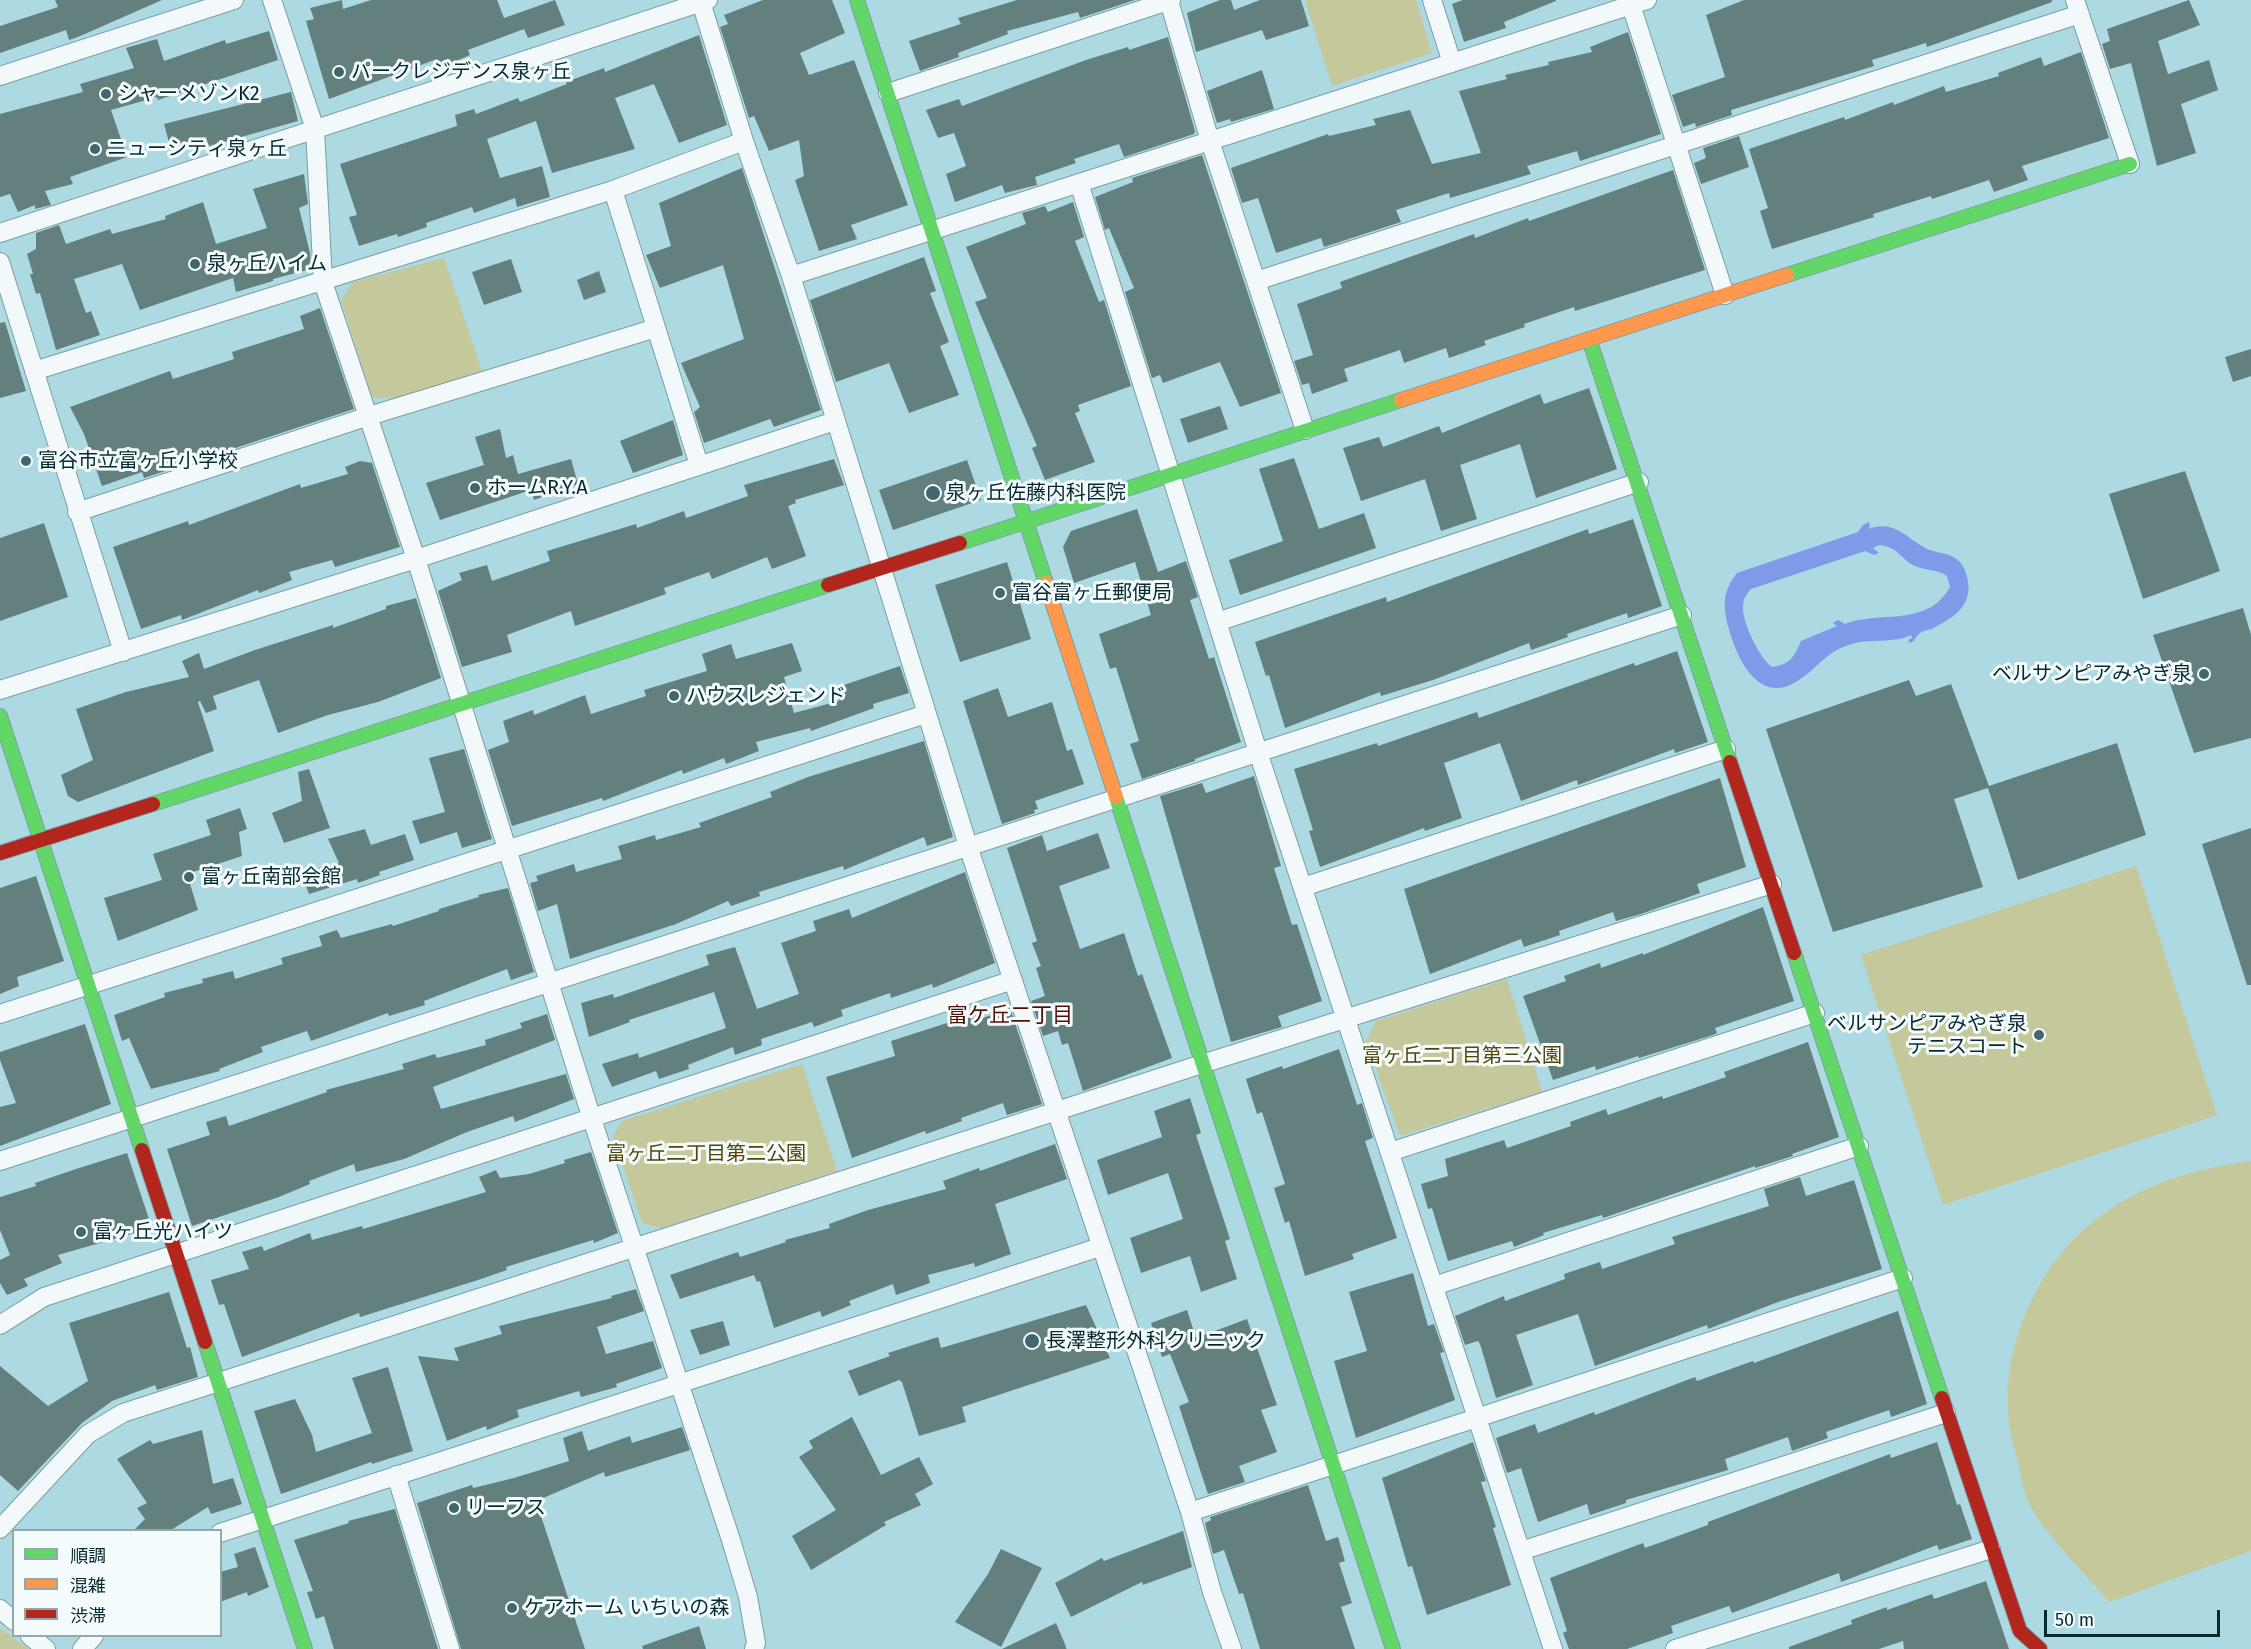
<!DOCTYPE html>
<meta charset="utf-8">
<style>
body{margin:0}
#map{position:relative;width:2251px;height:1649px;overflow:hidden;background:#add9e2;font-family:"Fira Sans","Noto Sans JP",sans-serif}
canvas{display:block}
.legend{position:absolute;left:12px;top:1529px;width:210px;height:108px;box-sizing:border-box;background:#f3fbfc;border:2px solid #94a7aa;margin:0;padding:8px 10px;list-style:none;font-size:18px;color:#062930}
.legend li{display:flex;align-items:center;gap:12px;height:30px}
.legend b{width:30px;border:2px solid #94a7aa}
.scale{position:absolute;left:2044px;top:1610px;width:176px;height:27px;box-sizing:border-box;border:3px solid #062930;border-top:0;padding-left:8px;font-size:18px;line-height:21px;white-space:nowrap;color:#062930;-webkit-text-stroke:4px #f3fbfc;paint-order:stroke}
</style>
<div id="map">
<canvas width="2251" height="1649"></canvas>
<ul class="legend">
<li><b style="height:8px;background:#63d668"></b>順調</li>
<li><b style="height:8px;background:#ff974d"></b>混雑</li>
<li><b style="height:8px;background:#b3261e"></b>渋滞</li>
</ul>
<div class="scale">50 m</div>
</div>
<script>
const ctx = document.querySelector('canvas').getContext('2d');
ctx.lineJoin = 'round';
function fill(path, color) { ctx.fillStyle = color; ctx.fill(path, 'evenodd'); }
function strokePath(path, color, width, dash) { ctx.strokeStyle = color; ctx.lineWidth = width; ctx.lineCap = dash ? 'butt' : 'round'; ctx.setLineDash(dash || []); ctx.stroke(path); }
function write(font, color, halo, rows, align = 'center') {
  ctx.font = font + ' "Fira Sans","Noto Sans JP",sans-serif'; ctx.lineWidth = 6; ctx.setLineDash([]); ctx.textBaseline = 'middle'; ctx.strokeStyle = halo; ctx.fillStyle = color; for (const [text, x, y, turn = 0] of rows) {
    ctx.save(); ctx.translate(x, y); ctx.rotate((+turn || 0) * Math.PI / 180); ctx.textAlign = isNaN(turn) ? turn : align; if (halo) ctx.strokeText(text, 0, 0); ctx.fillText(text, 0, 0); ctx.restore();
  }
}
const green = new Path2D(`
 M1305,0h111l16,53 -100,33z
 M444,258l38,113 -85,28 -25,-2 -31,-97 12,-18z
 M2136,866l81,249 -274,90 -82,-250z
 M1507,979l35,113 -142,44 -34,-95 10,-20z
 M802,1064l35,107 -175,57 -20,-5 -29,-87 9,-15z
 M2251,1161v390l-142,51c-24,-29 -56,-59 -76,-91 -10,-16 -13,-42 -18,-61 -12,-41 -9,-84 6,-124 38,-106 124,-151 230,-165z
 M0,1628l29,21h-29z`);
const water = new Path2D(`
 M1869,522l1,4 -2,3c26,-9 36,7 57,19 9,5 21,4 30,10 8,5 12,15 13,24 4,25 -16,36 -36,47 -4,1 -10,2 -13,5 -5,4 -3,7 -9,9l-2,-3 4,-2 -1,-3c-18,9 -40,3 -59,9 -26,7 -33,23 -53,36 -38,26 -60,-17 -69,-47 -7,-24 -9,-40 7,-60l121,-41 5,-7zM1879,545c20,2 21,14 36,21 11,5 22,3 32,10l3,11c-23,41 -69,23 -105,37l-7,-4 -5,3 4,3 -36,15c-7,16 -11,24 -29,26 -12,-8 -30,-45 -29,-60 0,-8 3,-12 8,-18l114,-38 9,4 5,-2 -6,-5z`);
const building = new Path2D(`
 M55,0h107l-84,37 -9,3 -3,-10 -66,23v-27l58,-19z
 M342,0l1,9 28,-9h126l7,18 51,-18 10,25 -37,13 -4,-9 -56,21 2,5 -30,13 -3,-9 -108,40 -23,-78 8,-2 -4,-11z
 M763,0h69l13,33 -45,20 9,22 45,-15 54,145 -57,20 6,14 -38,12 -24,-71 9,-4 -5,-36 -30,11 -15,-35 -5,2 -29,-91 8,-3 -4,-9z
 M1017,0h118l-55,18 -2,-6 -71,19 1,3 -50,19 1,4 -39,14 -11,-30 52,-17 -3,-6z
 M1220,0h11l3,10 26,-10h41l8,26 -43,14 -4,-10 -66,22 -9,-39z
 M1463,0h93v1l-52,21 2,6 -42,14 -12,-38z
 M1744,0h308v2l-125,45 -1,-4 -54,17 2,6 -143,44 1,5 -36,12 -1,-4 -12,4 -11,-32 53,-18 -19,-62z
 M2189,0l11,25 -42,16 10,33 41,-14 9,30 -37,14 15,49 -39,13 -26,-103 -21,6 -8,-25 8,-3 -3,-12z
 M269,31l9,29 -120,40 -1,-3 -46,13 16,47 -57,20 3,7 -28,7 6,14 -16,4v-4l-17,7 -8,-18 -10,3v-83l83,-22 -3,-8 54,-16 -8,-20 31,-9 7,22 61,-21 1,4z
 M1628,32l33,102 -81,27 -3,-10 -50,15 4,8 -81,24 -1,-5 -53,17 5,12 -77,25 -3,-9 -45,15 -18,-55 -16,5 -11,-35 97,-34 1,2 47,-11 -3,-6 37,-9 22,54 49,-11 -22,-62 48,-12 -2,-4 44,-10 -1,-3 44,-10 -2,-5z
 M699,35l28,90 -48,18 -25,-59 -39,14 20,51 -83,24 -16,-52 -49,18 13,39 42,-12 8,31 -33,10 -2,-9 -41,15 -2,-6 -46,16 1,4 -29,10 -1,-3 -38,12 -10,-29 8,-2 -17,-51 117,-38 -2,-11 19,-6 2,5 42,-16 2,4 47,-18 -1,-2 38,-14 1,4z
 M1168,37l27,94 -1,3 -70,23 -5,-13 -45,15 2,4 -41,14 2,8 -32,8 -3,-8 -47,17 -9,-28 20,-8 -12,-33 -16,5 -12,-28 33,-11 3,7 124,-46 42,-13 1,3z
 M2081,52l28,86 -87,28 6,14 -34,12 -5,-12 -57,19 -1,-3 -58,18 1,3 -102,32 -12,-38 8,-3 -19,-59 95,-32 1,3 48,-18 1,3 50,-19 2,6 53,-16 -1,-3 43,-16 3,9z
 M1262,70l12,39 -43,13 -1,-3 -13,4 -10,-32z
 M291,92l7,29 -89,25 -3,-9 -36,9 -6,-22z
 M1739,136l10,31 -48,17 -7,-21 12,-5 -3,-10z
 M1202,155l79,238 -41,14 -20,-45 -57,21 -3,-8 -8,3 -27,-86 9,-4 -25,-60 -4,2 -10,-33 38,-15 -1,-4z
 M742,168l79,242 -47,17 -4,-8 -66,24 -10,-31 6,-5 -19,-44 63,-24 -21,-74 -63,23 -14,-33 25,-9 -12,-43z
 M1673,170l32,100 -130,41 -1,-4 -50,17 1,3 -41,14 2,4 -37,13 -3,-10 -42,15 -4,-13 -56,19 4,12 -36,13 -3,-11 -7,2 -8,-24 19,-6 -16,-51 45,-16 -2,-6 134,-48 1,4 53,-20 1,3z
 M304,174l4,30 -9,4 11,45 1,16 -38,10v2l-37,11 -3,-14 -93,32 -18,-46 -48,15 12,34 5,-2 9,24 -44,15 -16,-57 -4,1 -6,-20h3l-6,-20 9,-5v-16l23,-8 7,19 44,-15 2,5 54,-15 -1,-3 38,-14 13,42 51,-16 -14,-39z
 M1073,202l11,35 -9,4 24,61 5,-2 27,86 -53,19 2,6 -5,2 20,49 -50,18 -13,-32 5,-2 -62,-144 12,-4 -21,-51 60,-23 -4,-11 23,-7 3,6z
 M924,257l12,34 -6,2 19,49 -9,4 19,49 -50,18 -20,-50 -53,19 -26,-82z
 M511,259l11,33 -38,13 -12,-33z
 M599,271l7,21 -22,8 -7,-20z
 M320,308l34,101 -210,69 -2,-6 -40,14 -18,-52 -14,-27 100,-36 3,8 61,-20 -2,-7 72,-23 -4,-13z
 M5,322l21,69 -26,7v-75z
 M2251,349v27l-18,6 -8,-25z
 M1589,388l28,81 -81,29 -16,-54 -60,21 17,54 -36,12 -16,-52 -64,22 -18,-53 36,-11 4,10 56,-21 3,7 98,-39 4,10z
 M1220,406l8,23 -40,14 -8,-24z
 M673,420l10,35 -50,18 -13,-32z
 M500,429l6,29 7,-3 5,19 53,-15 7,25 -44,16 -3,-10 -91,30 -14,-37 58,-18 -9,-28z
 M1294,458l25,71 45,-16 12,35 -136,47 -11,-35 54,-19 -24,-72z
 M834,459l10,26 -49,15 1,3 -8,3 18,50 -34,13 -5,-12 -55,22 -3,-7 -45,16 2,6 -91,32 -4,-15 -64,24 5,17 -50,15 -24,-76 24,-11 -3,-7 28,-8 5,16 58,-20 -3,-10 89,-27 1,4 47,-17 2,7 62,-22 -4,-11z
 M967,460l14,40 -88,30 -14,-40z
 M360,461l12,2 28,84 -65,20 -3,-7 -43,12 3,8 -33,13 -1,-3 -76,30 -1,-5 -40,14 -28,-82 75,-26 1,4 111,-41 1,4 47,-14 -3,-7z
 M2185,471l35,100 -77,28 -34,-105z
 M1137,509l21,63 28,-11 12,36 -8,3 19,59 5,-2 27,85 -46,17v2l-53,18 -12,-35 9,-3 -23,-74 -6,2 -11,-35 52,-19 -16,-53 -61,21 -11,-36 8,-16z
 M1633,519l29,87 -34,12 -1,-5 -60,21 1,3 -37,13 -2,-7 -96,37 -52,16 -1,-4 -95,36 -16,-53 -3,1 -11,-34 131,-45 1,5 201,-73 1,5z
 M44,523l24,74 -68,24v-83z
 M1007,562l24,77 -71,23 -25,-77z
 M416,598l25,80 -63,24 -50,13 -50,18 -19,-53 -46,16 4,13 -11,4 -6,-12 -2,1 16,49 -136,51 -10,-6 -7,-21 32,-15 -17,-51 50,-17 63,-15 -7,-16 17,-8 5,16 51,-19 78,-25v3l53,-19v-3z
 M2243,608l8,27v103l-57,15 -41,-118z
 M792,643l10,28 -18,6 10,36 45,-12 -4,-13 65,-22 9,27 -36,11 1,4 -63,23 -1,-3 -54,14 3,9 -33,13 -2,-6 -41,16 -1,-4 -79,31 -1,-3 -90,28 -24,-76 21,-8 -6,-21 30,-11 1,5 51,-20 6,19 55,-18 -2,-6 63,-19 -5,-17 29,-10 5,15z
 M1677,651l31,91 -33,11 -1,-4 -96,36 -1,-5 -56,21 -21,-58 -56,20 18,55 -37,13 -1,-3 -104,39 -11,-36 4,-1 -19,-61 83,-26 1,3 99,-34 2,6 155,-55 1,3z
 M1909,680l7,16 35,-12 38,102 128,-43 29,92 -128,45 -30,-92 -34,11 29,88 -150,45 -67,-203z
 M998,688l10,29 44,-15 15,49 5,-2 12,35 -49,17 3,8 -4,1 1,3 -33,11 -39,-123z
 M924,741l29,96 -26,9 -3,-9 -80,33 -1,-4 -84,26 1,4 -29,10 -3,-5 -52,23 -106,35 -13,-55 -19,7 -8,-28 8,-2 -2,-5 38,-12 2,8 46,-13 -4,-13 37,-11 1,5 45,-13 -2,-4 73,-26 -2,-5 38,-15z
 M464,749l28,90 -30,9 -5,-16 -37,12 -8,-23 33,-9 -16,-54z
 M309,769l21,59 -46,15 -12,-30 30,-12 -4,-29z
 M1254,776l27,90 -7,2 18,57 5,-1 25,77 -44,15 4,11 -51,15 -71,-246 42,-13 4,10z
 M1720,778l26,89 -49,17 3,9 -59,21 -25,7 -3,-9 -54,19 1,4 -36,12 -3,-8 -91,35 -26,-85z
 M240,808l7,21 -8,3 3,24 -55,18 11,36 -80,31 -14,-43 58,-18 -9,-26 58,-19 -5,-15z
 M2251,828v157h-4l-45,-141z
 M365,829l6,16 34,-11 9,26 -35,12 1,3 -22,8 -1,-4 -48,15 -8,-21 38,-10 -11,-24z
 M1098,833l12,35 -51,18 21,63 44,-16 14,43 4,-2 30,84 -89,33 -15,-48 -6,2 -4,-14 -15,5 -12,-35 14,-5 -9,-28 5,-2 -9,-23 5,-2 -30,-93 35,-13 5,16z
 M965,872l30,91 -62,25 -1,-4 -41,14 -1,-5 -49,17 2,6 -29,11 -2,-5 -51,17 1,6 -27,10 -2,-8 -45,18 1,4 -30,10 -3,-8 -44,16 -10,-23 36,-11 1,5 87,-30 -12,-36 -85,28 1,2 -41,15 -8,-34 32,-9 1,4 95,-33 -3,-10 29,-8 22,62 42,-15 -18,-51 35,-12 -3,-10 36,-12 3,9z
 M36,876l28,85 -47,16 2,9 -19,8v-106z
 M508,888l26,84 -23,8 -4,-11 -83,32 1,4 -36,11 -1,-3 -77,28 -4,-10 -46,16 2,5 -44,17 1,2 -69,18 -22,-51 -7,3 -8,-26 51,-18 -1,-4 39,-10 -1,-4 31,-8 2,8 48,-15 -2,-6 41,-12 -3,-10 18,-6 4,8 51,-14 1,2 46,-15v-2l40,-12 -1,-2z
 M1763,907l31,94 -79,27 2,5 -4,2 -74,23 -1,-2 -42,14 -1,-4 -42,14 -30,-84 43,-15 -2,-5 36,-13 1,5 42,-15v2z
 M1010,1008l32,96 -35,11 -4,-12 -42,15 1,3 -36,13 -1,-3 -73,27 -26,-81 69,-21 -4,-15 87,-28 2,6z
 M547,1014l8,26 -122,47 8,22 125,-35 8,25 -59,23 -2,-6 -46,16 -63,27 -48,13 -2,-8 -45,17 1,3 -31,13 -87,29 -25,-77 43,-14 -4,-13 20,-6 3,10 98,-34 -1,-2 78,-21 -2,-5 33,-10 2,4 49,-13 -1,-5 37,-12 -2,-5z
 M85,1024l26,80 -111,42v-39l16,-4 -16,-43v-8z
 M1808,1042l31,95 -47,17 1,2 -38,12v-2l-152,52 -1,-3 -59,18 1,2 -30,12 -2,-6 -64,20 -16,-53 -4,1 -7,-25 27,-8 -3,-17 59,-19 3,8 64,-22 -1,-4 36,-13 2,6 54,-19 1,3 63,-22 -2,-5z
 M1339,1049l18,56 5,-2 11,35 -8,3 32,97 -45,16 2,5 -49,17 -16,-55 -4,2 -11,-35 11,-4 -23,-72 -5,2 -11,-35 36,-13 1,3z
 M1190,1098l11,35 -5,2 34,104 -5,2 12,38 -36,13 -11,-36 -49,17 -11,-35 53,-19 -15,-46 -60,22 -11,-35 65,-23 -8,-26z
 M1055,1144l12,35 -72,25 16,50 -36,13 -1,-4 -46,12 2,8 -34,12 -3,-11 -44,17 2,4 -29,12 -2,-6 -46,17 -14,-47 -3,1 -3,-7 -74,24 -10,-24 68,-23 2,5 46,-15 -1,-2 45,-12 -1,-4 39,-14 78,-21 -3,-8 36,-13 1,3z
 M591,1152l27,81 -24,10 -1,-3 -87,27 1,3 -29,10 -118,37 -1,-4 -117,44 -18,-53 -5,1 -8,-25 38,-11 -7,-17 20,-6 2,5 46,-18 2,7 50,-14 1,3 123,-37 -7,-15 17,-7 4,8 29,-4 36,-11 -1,-3z
 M127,1153l25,75 -94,27 4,8 -38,16 4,7 -21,9 -7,-12v-23l10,-5 -10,-25v-33l36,-11 -1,-3 41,-14z
 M1800,1177l6,19 48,-16 28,89 -104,33 -70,27 -1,-4 -112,41 -17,-52 -62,21 17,50 -37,13 -16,-54 -2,-3 -13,4 -10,-29 49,-20 1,5 60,-22 -1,-5 36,-12 2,7 73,-25 -3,-7 97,-31 -5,-17z
 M1413,1273l15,53 6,-2 10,28 -4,1 15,47 -99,38 -22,-77 33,-10 -18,-59z
 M636,1289l8,22 -47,16 9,27 47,-13 9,27 -46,16 1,3 -36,10 -2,-6 -62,19 2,7 -32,13 -1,-4 -39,15 -29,-85 41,5 -5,-13 48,-14 -3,-8 113,-28 -1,-2z
 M169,1292l18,56 3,-1 8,30 -41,13 -2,-5 -43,16 -30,22 -64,68 -18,-16v-109l48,40 40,-25 -19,-58z
 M1086,1305l24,53 -148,49 4,15 -47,14 -17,-54 -3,-2 -40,16 -11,-25 42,-15 -2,-3 50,-16 3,11z
 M1187,1310l9,28 51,-19 30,86 -16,5 16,42 -38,14 6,16 -37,12 -29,-88 10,-4 -19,-48 -8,3 -11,-34z
 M1898,1311l29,93 -36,13 -2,-7 -63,22 2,6 -36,13 -4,-14 -63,22 3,11 -102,30v3l-36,12 -3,-11 -49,18 -17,-54 -14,5 -11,-35 39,-14 3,9 56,-21 1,3 100,-38 2,4 56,-20 1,2z
 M723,1321l7,24 -30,10 -10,-25z
 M388,1367l25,84 -41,13 -1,-2 -90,32 -27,-83 41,-12 17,36 4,17 56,-19 -20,-55z
 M852,1417l29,58 38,-18 14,27 -18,10 6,11 -37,17 2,3 -75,45 -19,-34 44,-26 -37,-53 14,-9 -4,-7z
 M682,1427l8,23 -85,27 -1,-5 -68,29 49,148h-124l-44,-146 55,-18 1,3 41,-10 55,-17 -6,-23 19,-7 6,20 42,-15 2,7z
 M202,1430l11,54 20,-6 9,26 -31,10 -3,-7 -37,23h-37l11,-11 -8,-11 10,-5 -30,-44 33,-19 3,4z
 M1473,1442l13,39 -5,1 15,45 -3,1 18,57 -84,30 -15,-49 -4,1 -26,-89z
 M1937,1442l20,63 3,-1 12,35 -33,11 -2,-5 -96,37 -2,-9 -107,40 -3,-7 -58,20 2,7 -46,16h-58l-6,-16 4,-2 -17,-53 93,-35 2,5 63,-23v-3l182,-68 1,4z
 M1308,1485l18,56 12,-4 7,24 -6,2 13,40 -11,4 14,42h-95l-17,-56 -4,1 -15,-44 -11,4 -8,-31 6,-3 -1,-3z
 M395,1509l43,140h-104l-10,-33 -8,3 -9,-27 6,-1 -19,-51 55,-17 -1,-2z
 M1183,1531l9,36 -49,18 -1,-3 -71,35 -16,-34 47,-25 2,3z
 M255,1547l14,40 -21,9 -1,-4 -27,10v-30l18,-5 -4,-13z
 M1001,1549l41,19 -41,79 -46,-25 33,-48z
 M1986,1581l23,68h-105l-1,-8 -24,8h-90v-2l63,-23 -1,-4 36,-13v3l45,-16 2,5z
 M1056,1623l11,26h-65z
 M699,1626l7,23h-63l-1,-3z`);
const path = new Path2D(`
 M1067,1649l23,-24 103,-28`);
const street = new Path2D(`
 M272,0l43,129 8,153 93,277 175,557 140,424 17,57 8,46 -2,6
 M1432,0l20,63
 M2075,0l55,164
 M1169,1l41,140 95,289
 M701,2l43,139 47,135 177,570 222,666 22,80 20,57
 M1631,5l94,290
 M0,76l234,-76
 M888,93l283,-93
 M1079,183l179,569 295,897
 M613,190l86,275
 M0,233l708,-233
 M0,262l123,390
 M791,276l856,-276
 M1256,281l824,-267
 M34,371l579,-181 131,-49
 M77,512l292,-96 287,-88
 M1217,622l422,-140
 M0,690l416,-131 419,-138
 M1303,887l423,-138
 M0,1014l926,-300
 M1390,1152l425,-139
 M0,1161l1682,-546
 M1434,1286l425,-140
 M0,1325l44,-28 969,-317
 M396,1475l54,174
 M1190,1512l713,-234
 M0,1529l88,-95 35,-21 1079,-349 570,-180
 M220,1533l880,-286
 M1521,1551l425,-138
 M0,1609l14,12
 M30,1636l16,13
 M82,1649l12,-13
 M1675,1649l316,-100`);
const fast = new Path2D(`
 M857,0l189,583
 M1787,275l343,-111
 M1589,339l141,423
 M960,543l441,-143
 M0,716l142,434
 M1116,797l277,852
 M153,804l675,-219
 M1794,953l148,445
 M205,1342l100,307`);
const slow = new Path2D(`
 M1401,400l386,-125
 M1046,583l70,214`);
const jam = new Path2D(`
 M828,585l132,-42
 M1730,762l64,191
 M0,853l153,-49
 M142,1150l63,192
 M1942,1398l78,233 20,18`);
const markers = [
 [339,72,6,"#40676e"],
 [106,94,6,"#40676e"],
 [95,149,6,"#40676e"],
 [195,264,6,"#40676e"],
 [26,461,6,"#40676e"],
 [475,488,6,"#40676e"],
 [933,493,8,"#40676e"],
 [1000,593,6,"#40676e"],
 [2204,674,6,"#40676e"],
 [674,696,6,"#40676e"],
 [189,877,6,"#40676e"],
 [2039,1035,6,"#40676e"],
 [81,1232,6,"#40676e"],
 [1032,1341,8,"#40676e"],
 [454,1508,6,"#40676e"],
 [512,1608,6,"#40676e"]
];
const poiNames = [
 ["パークレジデンス泉ヶ丘",351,72],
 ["シャーメゾンK2",118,94],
 ["ニューシティ泉ヶ丘",107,149],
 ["泉ヶ丘ハイム",207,264],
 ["富谷市立富ヶ丘小学校",38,461],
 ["ホームR.Y.A",487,488],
 ["泉ヶ丘佐藤内科医院",946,493],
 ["富谷富ヶ丘郵便局",1012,593],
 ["ベルサンピアみやぎ泉",2192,674,"right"],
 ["ハウスレジェンド",686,696],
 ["富ヶ丘南部会館",201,877],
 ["ベルサンピアみやぎ泉",2027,1024,"right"],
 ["テニスコート",2027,1047,"right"],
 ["富ヶ丘光ハイツ",93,1232],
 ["長澤整形外科クリニック",1046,1341],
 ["リーフス",466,1508],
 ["ケアホーム いちいの森",524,1608]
];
const parkNames = [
 ["富ヶ丘二丁目第三公園",1462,1056],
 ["富ヶ丘二丁目第二公園",706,1154]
];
const neighbourhoodNames = [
 ["富ケ丘二丁目",1010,1016]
];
fill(green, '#c4c89b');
fill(water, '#7f9ae9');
fill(building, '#637f7e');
strokePath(street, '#7a9ea5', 20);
strokePath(fast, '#7a9ea5', 16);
strokePath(slow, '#7a9ea5', 16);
strokePath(jam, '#7a9ea5', 16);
strokePath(path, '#c4d1d4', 4, [1.5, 4.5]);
strokePath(street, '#f3f9fb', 18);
strokePath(fast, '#63d668', 14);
strokePath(slow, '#ff974d', 14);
strokePath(jam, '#b3261e', 14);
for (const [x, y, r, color] of markers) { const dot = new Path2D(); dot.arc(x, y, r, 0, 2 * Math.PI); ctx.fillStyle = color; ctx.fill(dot); strokePath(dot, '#f3fbfc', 2); }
write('20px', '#062930', '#f3fbfc', poiNames, 'left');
write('20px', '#554506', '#f3fbfc', parkNames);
write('21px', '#521004', '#f3fbfc', neighbourhoodNames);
</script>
